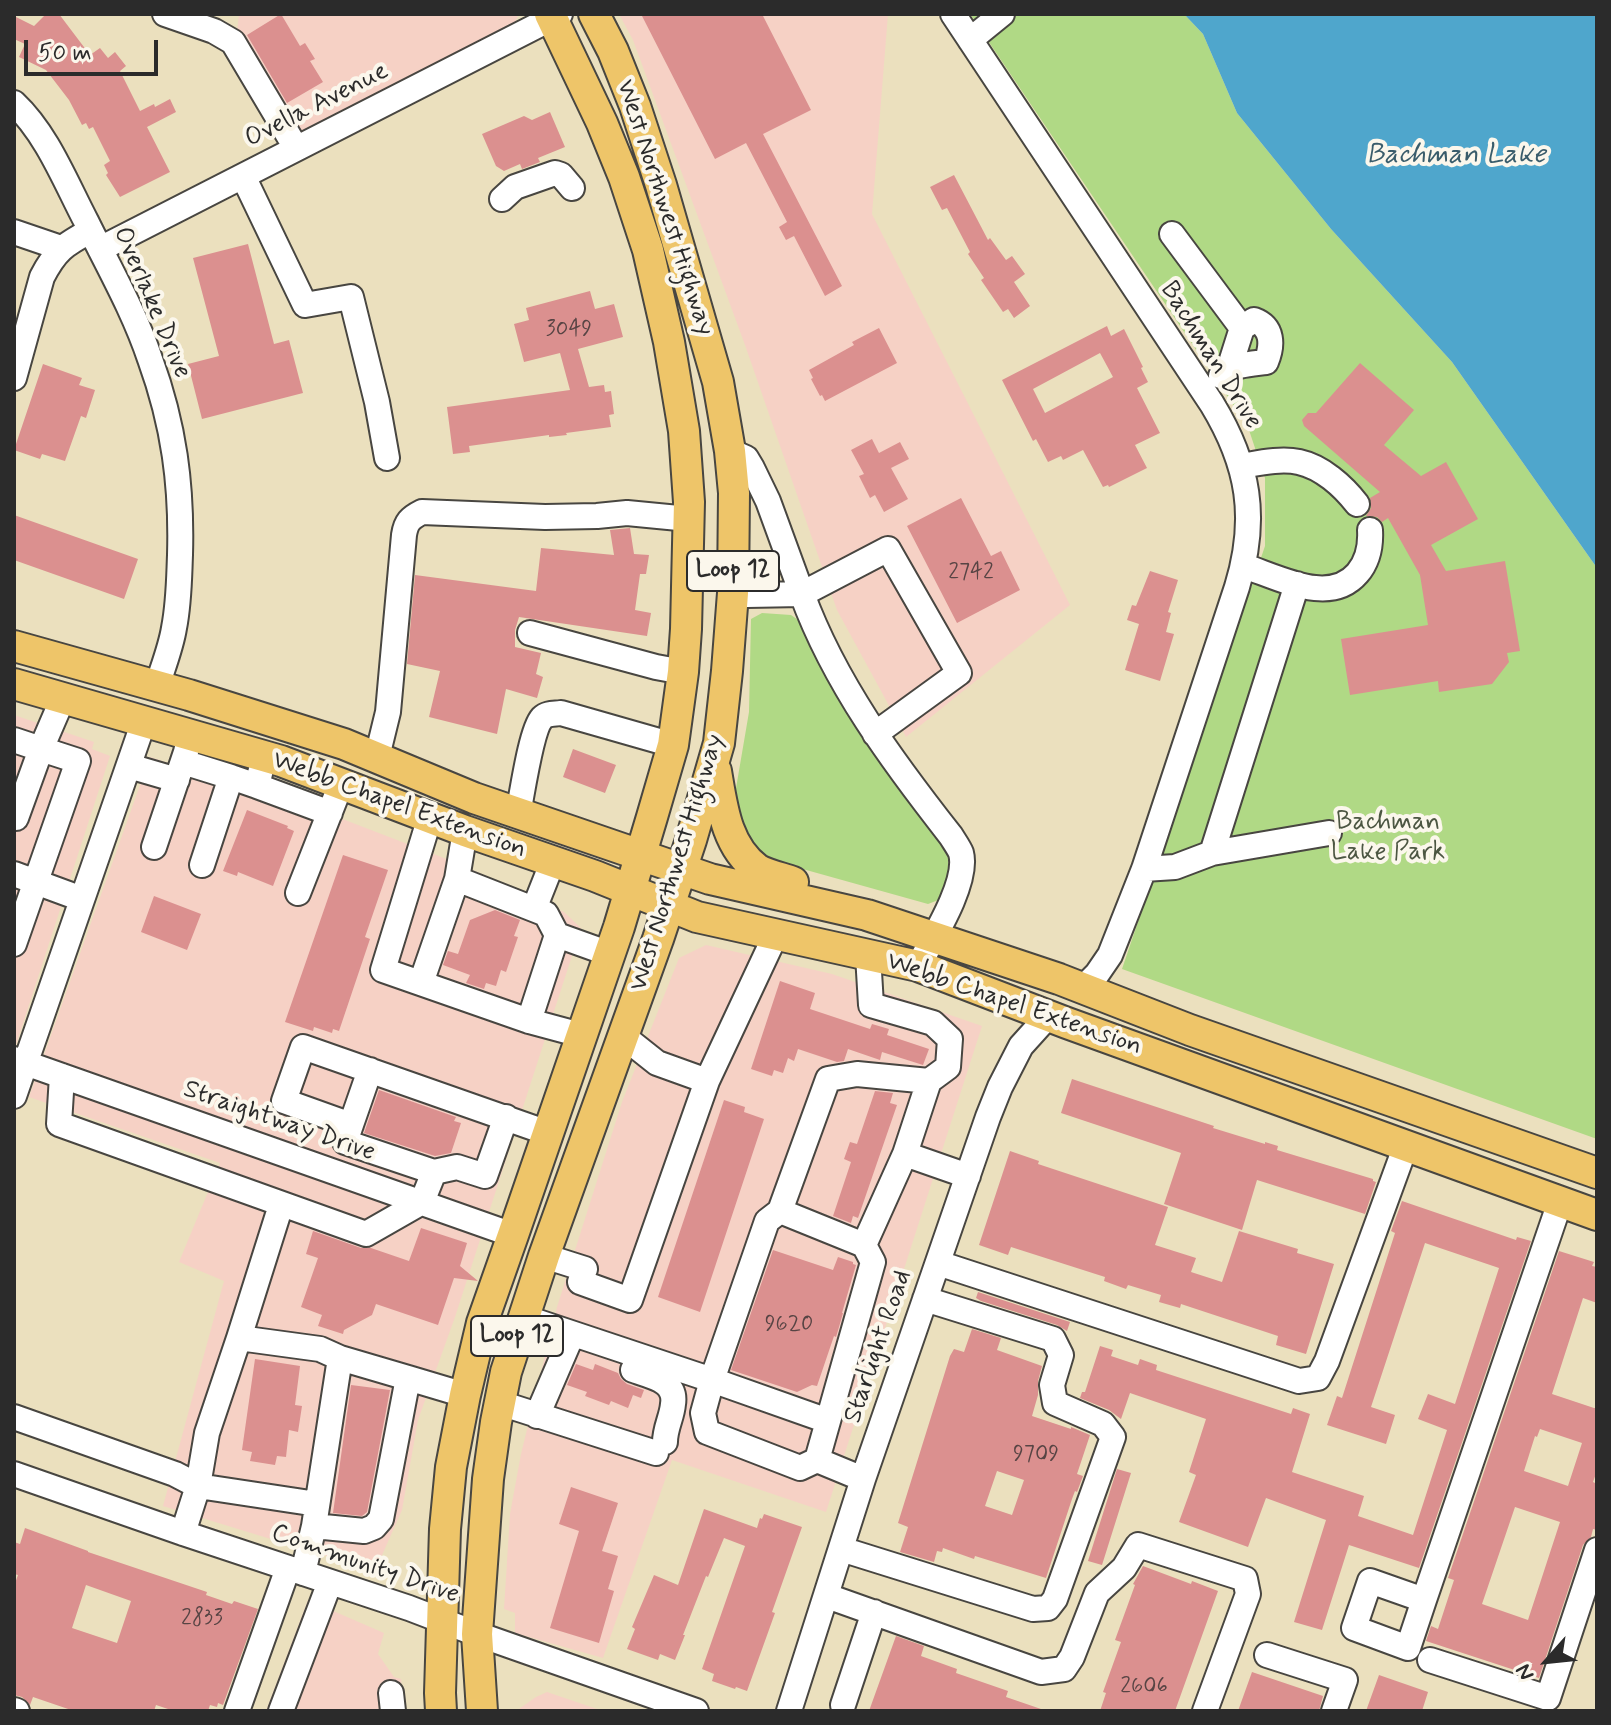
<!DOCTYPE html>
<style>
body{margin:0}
#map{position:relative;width:1611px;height:1725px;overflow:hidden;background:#ebe0be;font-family:Mynerve,sans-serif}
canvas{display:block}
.frame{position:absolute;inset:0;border:16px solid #2b2b2b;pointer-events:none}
.north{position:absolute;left:1507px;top:1621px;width:80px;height:80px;-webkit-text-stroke:6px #fbf7ec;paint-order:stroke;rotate:243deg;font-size:22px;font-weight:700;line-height:32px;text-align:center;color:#2b2b2b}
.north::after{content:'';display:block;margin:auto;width:28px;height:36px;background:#2b2b2b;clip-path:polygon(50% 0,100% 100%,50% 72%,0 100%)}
.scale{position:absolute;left:24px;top:40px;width:134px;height:36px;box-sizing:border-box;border:4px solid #2b2b2b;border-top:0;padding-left:10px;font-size:24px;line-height:28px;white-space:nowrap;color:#2b2b2b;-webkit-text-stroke:6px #fbf7ec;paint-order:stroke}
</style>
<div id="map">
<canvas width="1611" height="1725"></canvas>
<div class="frame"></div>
<div class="north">N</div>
<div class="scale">50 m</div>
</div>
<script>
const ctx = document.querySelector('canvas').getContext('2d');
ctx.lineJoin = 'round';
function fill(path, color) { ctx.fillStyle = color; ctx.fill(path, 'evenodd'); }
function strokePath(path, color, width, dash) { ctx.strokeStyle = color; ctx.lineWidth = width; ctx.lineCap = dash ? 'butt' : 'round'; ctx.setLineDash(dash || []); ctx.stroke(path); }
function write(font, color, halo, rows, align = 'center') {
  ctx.font = font + ' Mynerve,sans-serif'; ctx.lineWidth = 8; ctx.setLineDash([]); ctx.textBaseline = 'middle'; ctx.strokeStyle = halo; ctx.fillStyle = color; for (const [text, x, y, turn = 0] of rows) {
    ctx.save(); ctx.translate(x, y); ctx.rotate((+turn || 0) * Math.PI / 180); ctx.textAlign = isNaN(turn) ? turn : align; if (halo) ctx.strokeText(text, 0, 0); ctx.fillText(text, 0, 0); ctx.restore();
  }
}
const built = new Path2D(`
 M239,14h280l-5,10 -222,115 -55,-107z
 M619,14h269l-16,200 198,391 -164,132 -69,-127 -92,-265 -112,-305z
 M14,715l80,27 -2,7 18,7 -94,289 -2,-1z
 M150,757l195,63 117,45 102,47 17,16 -126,389 -37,103 -16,90 -27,61 -212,-65 61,-225 -45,-19 41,-99 -191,-66z
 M706,945l126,29 150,52 -156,486 -154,-52 -69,198 -88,-25v-20l-11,-4 6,-95 11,-60 36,-147 65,-205 57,-144z
 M308,1600l76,33 -6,21 16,23 7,2 3,32h-138z
 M547,1692l56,19h-87l20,-14z`);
const green = new Path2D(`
 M970,14h214l19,20 34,79 94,116 121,133 145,206v571l-475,-170 143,-423v-68l-17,-51z
 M762,613l29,2 13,9 142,223 4,24 -9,28 -13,5 -154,-43 -20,-14 -15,-24 -4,-29 14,-82 2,-93z`);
const water = new Path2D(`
 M1184,14h413v554l-145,-206 -121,-133 -94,-116 -34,-79z`);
const building = new Path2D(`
 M46,14h13l31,41 10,-7 8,10 7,-6 11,14 -6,5 20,40 14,-7 1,3 15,-8 6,13 -29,15 23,45 -50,25 -14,-22 2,-2 -4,-8 6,-4 -17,-34 -4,2 -3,-6 -4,2 -13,-25 -23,-30 -27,-13 6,-13 -11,-5v-23l20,10z
 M281,14l19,32 5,-3 10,16 -5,2 13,21 -36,21 -40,-68z
 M641,14h121l49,96 -48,24 79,152 -17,10 -31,-60 -8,4 -7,-13 8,-5 -41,-79 -31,16z
 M550,112l15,35 -27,11 2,4 -18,7 -2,-5 -16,7 -8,-5 -14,-32 42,-18 8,4z
 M954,175l34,65 2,-2 16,22 6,-4 13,18 -11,8 16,24 -16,12 -6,-9 -5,3 -22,-32 3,-2 -16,-24 2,-2 -23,-44 -5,2 -12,-23z
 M248,244l26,100 15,-4 14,53 -101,26 -14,-55 31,-8 -26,-98z
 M590,291l5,18 19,-5 9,33 -45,12 11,38 15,-2 1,7 6,-1 3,23 -5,1 2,12 -45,6 1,2 -18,2v-2l-80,11 1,6 -17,2 -6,-47 123,-17 -10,-37 -36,9 -10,-38 15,-4 -3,-12z
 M1107,326l4,10 13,-7 19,38 -2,1 7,14 -11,6 23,45 -25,12 12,23 -38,19 -1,-2 -5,2 -20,-37 -20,10 -2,-4 -13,6 -12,-23 -3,2 -31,-61zM1100,353l13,24 -68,36 -12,-24z
 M879,328l18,35 -72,38 -3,-6 -2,1 -9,-17 2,-1 -4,-8 45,-25 -2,-3z
 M1360,363l54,47 -30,35 37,31 25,-14 32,57 -47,26 15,26 59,-10 15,90 -13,2 2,9 -17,22 -53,8 -1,-11 -88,14 -9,-56 87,-14 -8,-50 -32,-57 -6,4 -5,-5 -11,-1 5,-8 -1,-10 10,-6 -76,-66 -2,-6 6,-7h8z
 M43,364l39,14 -3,7 16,5 -9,28 -5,-2 -16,45 -23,-7 -2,5 -26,-9z
 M872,439l7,14 21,-11 9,17 -18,9 17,31 -24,13 -9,-17 -5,3 -11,-22 5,-2 -13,-24z
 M961,498l30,58 10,-5 19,39 -63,33 -50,-97z
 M14,515l124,44 -14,40 -110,-39z
 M630,528l4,26 15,1 -3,19h-6l-5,36 16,3 -4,23 -128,-19 -4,13v17l26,6 -5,21 7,3 -6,21 -31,-9 -9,45 -68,-17 11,-46 -33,-7 8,-89 121,16 5,-43 73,7 -4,-25z
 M1150,571l28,9 -10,32 3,1 -5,19 8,2 -14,47 -35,-11 14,-46 -12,-4 5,-15 4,1z
 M573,749l43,16 -11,28 -42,-16z
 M247,810l41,16 -1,2 7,3 -21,55 -35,-14 -1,4 -14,-5z
 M343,855l45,15 -23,67 5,2 -31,92 -6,-2 -1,4 -18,-6 -1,4 -28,-9z
 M154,896l47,18 -14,36 -46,-18z
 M495,910l25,10 -6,16 4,1 -12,35 -5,-2 -5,16 -10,-3 -2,6 -18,-6 4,-8 -27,-10 5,-14 10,3 12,-34z
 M780,981l35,12 -5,16 60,20 2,-5 17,5 -2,6 42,14 -6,16 -41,-13 -2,8 -32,-11 -4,12 -7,1 -39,-13 -4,12 -6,-3 -5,15 -9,-3 -2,6 -21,-7z
 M1072,1079l142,47 -1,2 52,16v-2l13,4 -1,4 96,29v2l3,1 -11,32 -108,-34 -15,50 -78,-26 17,-51 -120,-40z
 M379,1090l77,27 -2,4 7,2 -10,30 -16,3 -71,-23z
 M875,1091l18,2 -3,10 7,2 -39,113 -5,-2 -2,7 -18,-7 18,-54 -7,-3 6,-17 7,2z
 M724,1100l21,7 -1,5 20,7 -64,193 -42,-15z
 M1010,1151l29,10 -1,3 130,43 -13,38 41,13 -5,14 31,10 17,-51 59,18 -1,4 37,11 -28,90 -30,-9 2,-9 -97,-32 -1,4 -21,-6 2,-7 -33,-10 -2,4 -22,-8 1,-4 -94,-30 -3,8 -29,-10z
 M1402,1201l114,39 1,-3 14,4 -112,327 -70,-23 -27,85 -28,-8 32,-102 -60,-22 -18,49 -69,-25 17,-47 -7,-3 17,-53 -76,-26 -9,26 -12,-9 -29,-12 2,-6h3l15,-46 13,4 -2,6 27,9 2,-6 17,6 -1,5 135,44 2,-6 17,6 -18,58 72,24 -6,20 55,19 34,-105 -29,-11 10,-25 27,10 44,-136 -74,-25 -54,164 24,8 -9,29 -59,-19 10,-29 5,2 53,-165 -4,-2z
 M421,1228l46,15 -7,23 18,15 -24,-3 -16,47 -62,-21 -4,11 -28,15 -1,4 -25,-8 4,-11 -21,-8 17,-49 -12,-4 7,-23 48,17h10l38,13z
 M773,1250l60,20 5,-13 15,5v2l3,1 -14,48h1l-4,14 -3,10 -2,-1 -17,50 -5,-1 -15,7 -66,-22z
 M1559,1251l35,11 -2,4 5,1v36l-14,-5 -31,96 42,14h3v63l-4,11 4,2v46l-4,-1 -2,8 -8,8 -44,133 -113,-37 5,-15 7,3 16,-49 -6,-2zM1540,1429l42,14 -14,43 -44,-15 11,-35 2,1zM1515,1507l45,15 -32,98 -46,-16z
 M978,1292l92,30 -3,9 -10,-6 -76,-24 -5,-3z
 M972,1329l29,9 -4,12 45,16 -4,15v14l-6,21 39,13v-2l19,8 -13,39 6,2 -6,16 -2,-1 -3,8 -26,79 -71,-22 -1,3 -31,-11 -1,4 -5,-1 -3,11 -34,-10 8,-25 -10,-4 52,-167 4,-7 10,3zM997,1471l27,9 -12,35 -27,-9z
 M255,1359l45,7 -5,39 7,1 -4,26 -9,-2 -3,27 -9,-1 -2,9 -25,-4 2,-9 -10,-2z
 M576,1364l17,6 2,-6 23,9 3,6 6,5 17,6 -3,8 -8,-3 -5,13 -17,-7 -2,4 -24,-9 2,-4 -20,-7z
 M351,1385l39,5 -23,122 -5,4 -29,-3z
 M1117,1469l14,4 -29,92 -14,-4z
 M571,1487l47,16 -16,48 16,5 -10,33 6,2 -15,52 -49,-15 29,-97 -20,-7z
 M704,1509l53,19 3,-10 2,1 2,-5 38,13 -30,85 3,1 -28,78 -11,-4 -1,2 -23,-8 2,-7 -12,-5 43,-123 -21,-8 -16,39 -2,-1 -23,59h2l-10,25 -15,-6 -2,6 -31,-11 8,-20 -3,-2 22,-52 24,10z
 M25,1528l63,23v1l119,40 -1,3 26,9 2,-3 24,8 -35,96 -5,-2 -1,4 -7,-2 -2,6h-34l-18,-6 -2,6h-80l-41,-14 -3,8 -8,-8 -8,-2v-109l4,-11 -4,-1v-32l6,2zM86,1585l45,16 -14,42 -45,-15z
 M1143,1566l48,18 1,-3 26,10 -43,120h-75l6,-18 -3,-1 18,-50 -6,-2 20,-55 -2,-1z
 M896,1636l28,10 -3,10 36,13 -1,4 52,18 -2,6 35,12 -1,2h-171z
 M1252,1672l71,24 -4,15h-81z
 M1379,1675l49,17 -6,19h-56z`);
const minor = new Path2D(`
 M165,14l49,17 19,11 63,106
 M953,14l259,390c37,61 46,114 25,183l-93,282 -34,86 -13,19 -14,14
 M970,40l32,-26
 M14,103c33,31 51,78 72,118 22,45 48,90 64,138 24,66 32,126 30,196 -1,25 -1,48 -6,73 -3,19 -11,39 -17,58
 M243,176l62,129 46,-8 26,105 10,56
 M502,199l13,-12 40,-14 6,2 11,13
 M14,232l47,16
 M1172,234l70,94 -13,41
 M100,249l460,-235
 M1221,376c13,-12 29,-12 45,-14 7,-17 7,-35 -12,-42l-12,8
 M14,378l28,-101c14,-27 22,-32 48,-46
 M730,451l16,7 6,10 16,33 34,93 86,-45 71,124 -84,61
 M1241,466c18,-3 40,-8 58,-4 23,5 44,24 58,42
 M1244,566c21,7 49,20 71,22 38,4 57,-24 55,-58
 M733,593l14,2 55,-1c33,90 91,168 149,242 3,5 8,12 10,17 8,29 -29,87 -43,113
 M530,633l126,34 27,5
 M14,740l27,9 -25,69h-2
 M377,757l11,-45 16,-177c2,-13 6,-17 18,-23l123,5 52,-1 30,-3 62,6
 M183,762l48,15
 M129,766l48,14
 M257,786l73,27
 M518,814c4,-19 13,-84 24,-96 5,-5 12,-4 19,-5l112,32
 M430,817l-47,153 146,51 52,14
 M154,847l32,-95 4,-18
 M1212,853l117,-20
 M202,865l29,-88 26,9 7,-29
 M1144,869l31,-2 37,-14 85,-269
 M14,874l68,25
 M457,879l8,-48
 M298,893l43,-109
 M534,909l19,-48
 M14,944l64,-183 -37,-12 22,-51
 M868,955l3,50 62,18 17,16 -2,28 -19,14 -24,73
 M421,983l36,-104 89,35 11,21 53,19
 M529,1021l28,-86
 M623,1036l34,27 50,18
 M14,1059l499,176
 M370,1070l-25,72 89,30
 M62,1076l-3,48 307,110 56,-32 12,-30 23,-5 28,9 21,-59
 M14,1096l130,-375
 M351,1125l-67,-24 19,-54 245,86
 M780,1211l48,-132 29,-5 72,7
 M864,1245l41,-91 63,22
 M544,1256l41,13 -5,13 50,18 77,-219 69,-147
 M938,1263l361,118 19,-3 9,-17 79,-216
 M523,1317l189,63 116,41
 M239,1338l42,-133
 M633,1370c16,6 44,10 40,34 -1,13 -8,24 -8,38
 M408,1378l57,17
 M500,1403l156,50
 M537,1416l35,-81
 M14,1417l161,57 23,12 119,18
 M817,1460l56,-198 -9,-17 -84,-34 -13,10 -55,159 -9,33 4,19 93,36 17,-8 46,19
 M14,1474l169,59 226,75 68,26 219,77
 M183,1533l15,-47 9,-53 32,-95 81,11 20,9 68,20 -27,141 -7,8 -10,4 -50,-5
 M841,1549l192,60 15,-1 7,-9 58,-162 -10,-13 -48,-21 -3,-18 9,-30 -8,-16 -128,-40
 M303,1573l11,-47 26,-168
 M827,1596l214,76 23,-3 8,-12 25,-64 27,-25 14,-23 107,34 3,15 -43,117
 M1424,1600l-54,-19 -16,47 54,20 16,-48 136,-398
 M1267,1655l78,25 -11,31
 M1430,1660l118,38 49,-148
 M391,1693l2,18
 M843,1705l31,-93
 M14,1710l3,1
 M237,1711l51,-143
 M281,1711l49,-129
 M789,1711l74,-232 125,-362 12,-30 21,-41 28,-31`);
const major = new Path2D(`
 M14,646l175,49 155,49 130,54 236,81 157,36 192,64 131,51 407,143
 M14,684l267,77 184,70 130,45 102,41 221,49 149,57 530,192
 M716,771c6,35 10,75 41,98 10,6 25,9 36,13
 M441,1711l-1,-18 5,-164 6,-62 14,-72 17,-72 31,-88 106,-308 33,-110 21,-72 10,-73 3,-43 3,-127 -5,-71 -15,-89 -21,-92 -24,-73 -22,-54 -52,-109
 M482,1711l-5,-77 11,-155 8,-57 10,-50 38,-116 114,-317 33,-99 28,-97 8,-72 6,-78 1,-100 -4,-42 -12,-69 -57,-197 -26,-79 -22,-55 -19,-37`);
const numberNames = [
 ["3049",569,330],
 ["2742",971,573],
 ["9620",789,1325],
 ["9709",1036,1455],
 ["2833",202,1619],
 ["2606",1144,1687]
];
const shields = [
 [733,571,92],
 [517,1336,92]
];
const shieldNames = [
 ["Loop 12",733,571],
 ["Loop 12",517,1336]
];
const streetNames = [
 ["Ovella Avenue",317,106,-27],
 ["West Northwest Highway",664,208,72],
 ["Overlake Drive",151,303,67],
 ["Bachman Drive",1210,356,58],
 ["Webb Chapel Extension",399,806,20],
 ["West Northwest Highway",678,863,-73],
 ["Webb Chapel Extension",1014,1005,19],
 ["Straightway Drive",279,1122,19],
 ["Starlight Road",879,1347,-71],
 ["Community Drive",365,1565,19]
];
const parkNames = [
 ["Bachman",1388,824],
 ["Lake Park",1388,854]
];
const waterNames = [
 ["Bachman Lake",1456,156]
];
fill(built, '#f6d1c5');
fill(green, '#b0d985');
fill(water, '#4fa6cc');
fill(building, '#db908f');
strokePath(minor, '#484641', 28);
strokePath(major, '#484641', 34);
strokePath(minor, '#fff', 24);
strokePath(major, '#eec569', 30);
write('22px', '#574444', null, numberNames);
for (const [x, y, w] of shields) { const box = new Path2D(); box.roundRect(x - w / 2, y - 20, w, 40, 6); ctx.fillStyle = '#fbf7ec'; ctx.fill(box); strokePath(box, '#2b2b2b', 2); }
write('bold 24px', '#2b2b2b', null, shieldNames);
write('26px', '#2b2b2b', '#fbf7ec', streetNames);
write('26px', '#4c5642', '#fbf7ec', parkNames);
write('italic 28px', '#395c6b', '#fbf7ec', waterNames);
</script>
